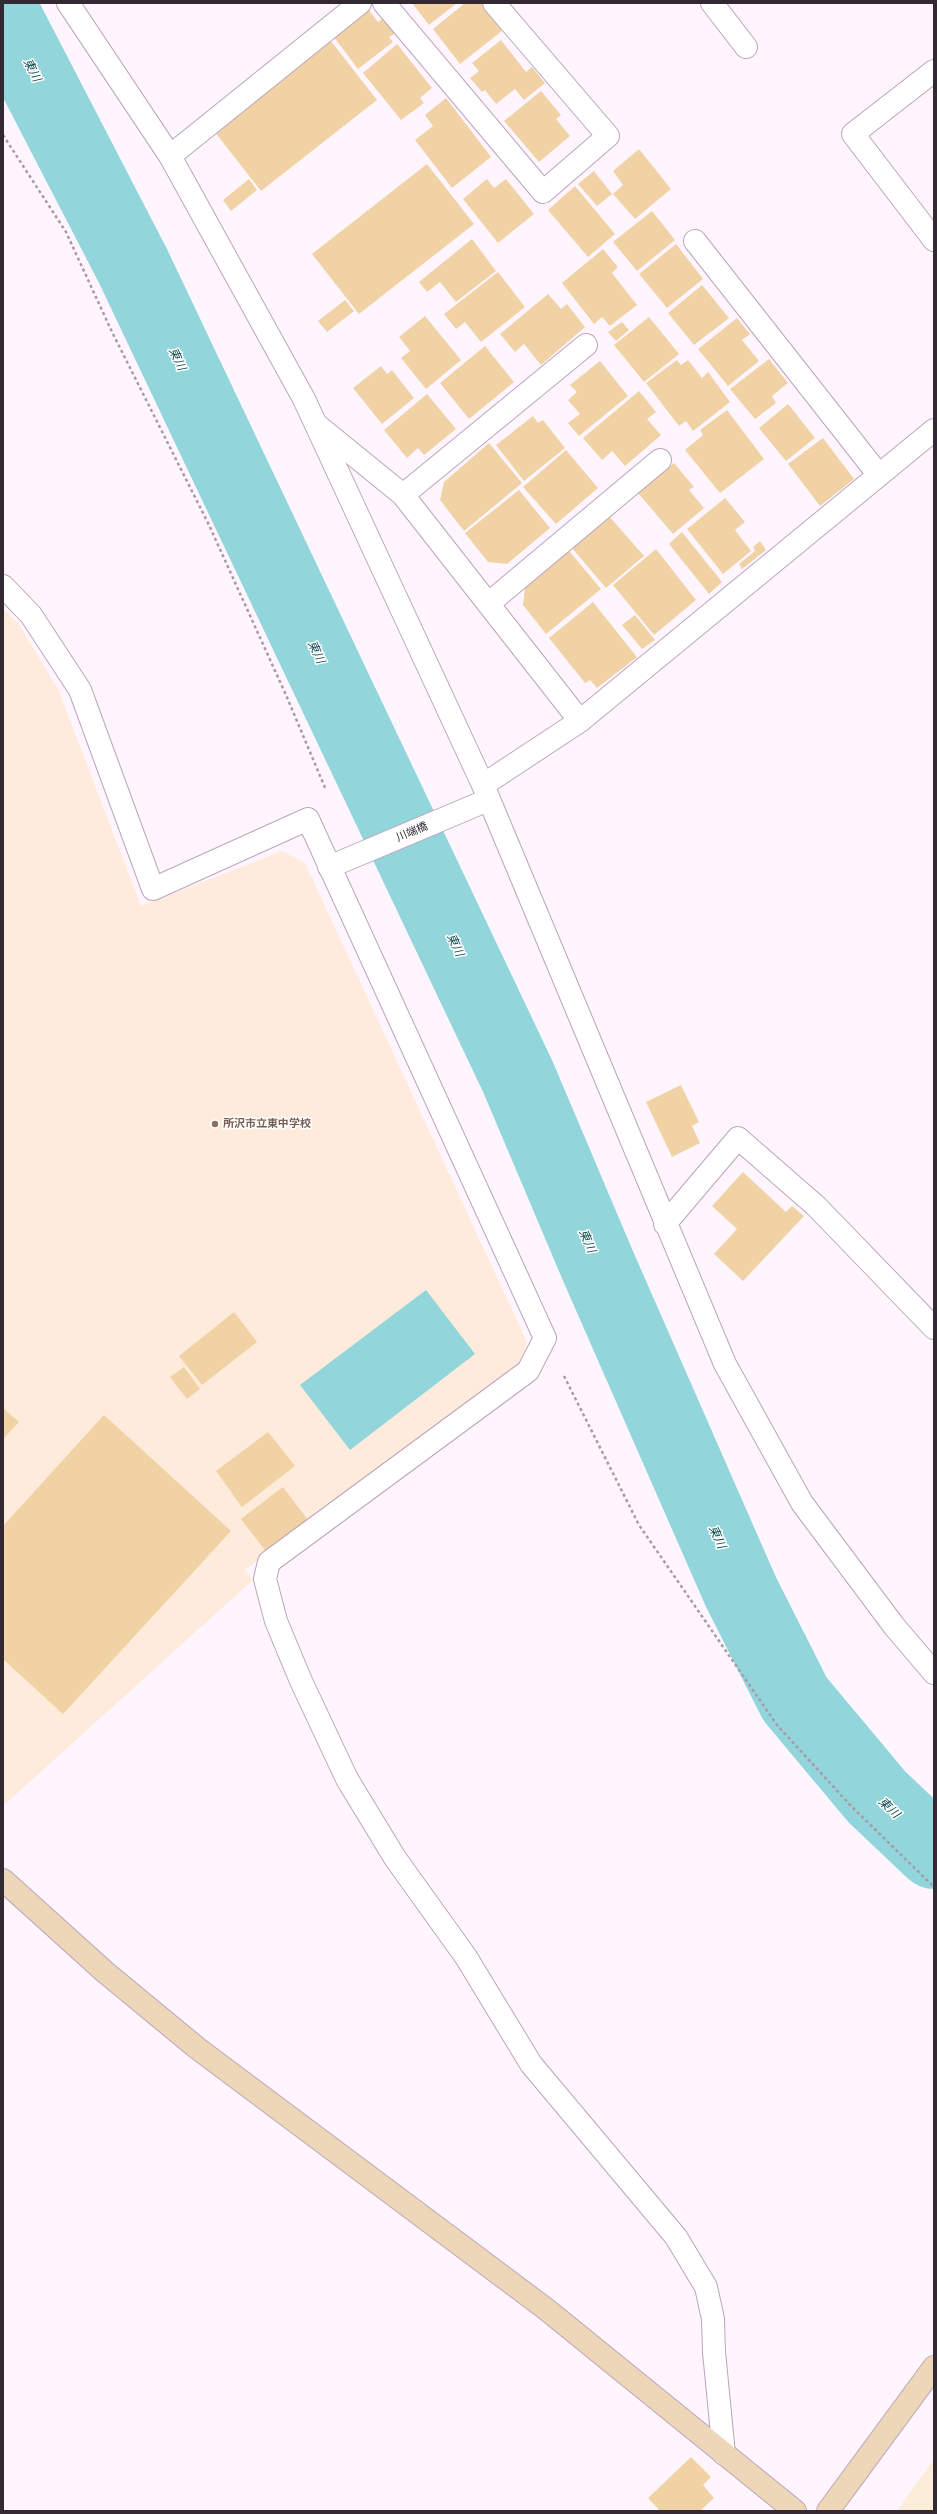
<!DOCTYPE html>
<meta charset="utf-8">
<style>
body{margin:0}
#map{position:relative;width:937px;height:2514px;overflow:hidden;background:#fff5ff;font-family:Quicksand,sans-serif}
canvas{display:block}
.frame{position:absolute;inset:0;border:4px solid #322932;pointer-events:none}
</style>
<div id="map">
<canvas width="937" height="2514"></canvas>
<div class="frame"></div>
</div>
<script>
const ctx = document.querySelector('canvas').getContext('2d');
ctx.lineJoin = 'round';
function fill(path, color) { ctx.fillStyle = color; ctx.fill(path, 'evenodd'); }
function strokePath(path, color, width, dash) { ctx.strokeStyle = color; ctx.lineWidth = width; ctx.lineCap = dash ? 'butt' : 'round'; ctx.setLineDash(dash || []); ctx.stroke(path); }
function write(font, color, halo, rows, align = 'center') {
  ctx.font = font + ' Quicksand,"Noto Sans JP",sans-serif'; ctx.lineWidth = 3; ctx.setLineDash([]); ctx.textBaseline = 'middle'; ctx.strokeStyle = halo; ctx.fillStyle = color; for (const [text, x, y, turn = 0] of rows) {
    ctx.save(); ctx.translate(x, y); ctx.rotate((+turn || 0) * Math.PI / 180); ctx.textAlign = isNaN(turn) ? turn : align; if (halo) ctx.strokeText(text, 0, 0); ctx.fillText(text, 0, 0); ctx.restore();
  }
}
const commercial = new Path2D(`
 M934,2459v52h-37z`);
const education = new Path2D(`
 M3,608l15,15 40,66 83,217 141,-55 23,12 222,479 -7,21 -275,207 8,10 -250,226z`);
const water = new Path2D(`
 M426,1290l49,64 -125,96 -50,-65z`);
const river = new Path2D(`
 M3,15l130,251 385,811 80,189 143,326 54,107 82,98 57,54`);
const building = new Path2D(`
 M412,3h45l-28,22z
 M465,3h16l21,28 -42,33 -27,-35z
 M368,9l10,13 6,-4 12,15 -7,4 4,5 -35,27 -25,-33z
 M330,40l47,60 -116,91 -47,-60z
 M501,40l25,32 6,-5 13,16 -21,17 -9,-11 -19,15 -11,-14 -3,2 -12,-14 9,-7 -7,-8z
 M397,44l35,44 -12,10 4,5 -23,17 -38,-47z
 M541,91l20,24 -5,4 14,17 -31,26 -35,-41z
 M446,98l45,59 -39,31 -37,-48 18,-14 -8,-11z
 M639,149l32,40 -36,30 -22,-25 10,-9 -10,-14z
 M427,164l47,60 -115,90 -47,-60z
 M594,171l18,23 -15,12 -19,-22z
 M249,179l8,11 -26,21 -8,-11z
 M487,179l7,9 12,-9 28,35 -36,29 -35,-44z
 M575,186l40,48 -27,23 -40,-47z
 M652,211l23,29 -38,31 -24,-29z
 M472,239l24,32 -40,31 -16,-20 -13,10 -8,-10z
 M676,244l27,35 -36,29 -28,-34z
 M603,249l15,18 -6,6 25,32 -27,21 -8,-9 -8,7 -32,-41z
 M498,272l27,35 -44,35 -16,-20 -9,7 -12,-15z
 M702,285l27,33 -35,27 -26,-32z
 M548,294l13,15 6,-5 18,23 -44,38 -17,-21 -9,8 -15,-18z
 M345,300l9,11 -27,21 -9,-11z
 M425,316l36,44 -35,29 -25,-31 9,-7 -11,-14z
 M649,317l30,37 -35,28 -30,-37z
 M737,318l13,16 -8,6 17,21 -31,25 -30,-37z
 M622,322l7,8 -13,11 -8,-9z
 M485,346l29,36 -45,37 -29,-36z
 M769,359l19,24 -16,13 4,7 -21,16 -25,-30z
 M677,360l4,5 7,-5 14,18 6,-6 22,30 -37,29 -7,-10 -7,5 -33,-43z
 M600,361l28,35 -49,40 -11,-13 12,-9 -12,-14 9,-8 -7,-7z
 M381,366l6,8 5,-4 22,28 -32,26 -29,-36z
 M639,391l17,21 -9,7 14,16 -36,31 -13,-15 -10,9 -19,-22z
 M427,394l29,35 -32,26 -6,-7 -11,10 -23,-28z
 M788,404l27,34 -29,23 -27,-33z
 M727,410l37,49 -44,34 -35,-43 18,-15 -3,-5z
 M533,416l5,7 5,-3 22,28 -41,33 -28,-36z
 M823,438l31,41 -34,27 -32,-42z
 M489,443l33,40 -58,48 -24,-31 4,-18z
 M566,450l32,38 -42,36 -33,-37z
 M674,463l20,24 -5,3 15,18 -31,26 -35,-41z
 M519,490l31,38 -43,36 -19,-2 -23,-29z
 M725,498l20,24 -10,8 16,21 -28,23 -36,-45z
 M609,516l35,40 -38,32 -34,-40z
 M682,532l40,50 -13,12 -40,-50z
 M760,541l6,9 -24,19 -3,-5 16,-13 -2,-4z
 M656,549l40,51 -42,35 -41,-50z
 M569,551l32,38 -55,45 -23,-29 2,-18z
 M593,602l44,55 -40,31 -7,-8 -5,3 -36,-45z
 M635,615l20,25 -13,9 -20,-24z
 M681,1085l18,37 -7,4 8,17 -28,14 -26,-55z
 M743,1172l43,40 6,-6 12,10 -61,65 -29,-27 23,-25 -25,-23z
 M234,1312l23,30 -55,43 -23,-29z
 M184,1367l16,22 -13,10 -17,-22z
 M3,1408l16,14 -16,17z
 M104,1415l127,116 -168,183 -60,-55v-133z
 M268,1432l27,34 -53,41 -26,-36z
 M283,1487l25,33 -41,33 -26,-34z
 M691,2457l20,20 -8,8 11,13 -14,13h-40l-12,-13z`);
const path = new Path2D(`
 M3,135l63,97 46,100 97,193 77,170 40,95
 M564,1376l75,149 138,200 74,81 83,81`);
const lane = new Path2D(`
 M384,3l159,189 65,-56 -114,-133
 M712,3l34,44
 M695,241l183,233
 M317,425l86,70 177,226
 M403,495l183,-150
 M488,604l172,-144
 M329,867l159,-67`);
const street = new Path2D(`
 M68,3l102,153 134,243 179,386 242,579 77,139 92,123 40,47
 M934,71l-81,63 81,106
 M170,156l190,-153
 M3,586l28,29 49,75 73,199 155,-70 237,519 -17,33 -259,191 -4,17 11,42 25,60 46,98 48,79 71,99 65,107 145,173 30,50 7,32 1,33 10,102
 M483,785l97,-64 354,-291
 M665,1224l73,-86 78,68 118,122`);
const secondary = new Path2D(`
 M3,1880l102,92 92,76 349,261 249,202
 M828,2511l106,-144`);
const markers = [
 [215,1124,4,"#8d6e63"]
];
const streetNames = [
 ["川端橋",412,832,-23]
];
const educationNames = [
 ["所沢市立東中学校",223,1124]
];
const waterNames = [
 ["東川",32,70,63],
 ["東川",177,359,65],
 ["東川",316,652,65],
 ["東川",455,945,65],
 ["東川",587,1241,67],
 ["東川",717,1537,66],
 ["東川",889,1808,44]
];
fill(commercial, '#fbedd9');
fill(education, '#ffebdc');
fill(water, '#92d5db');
strokePath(river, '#92d5db', 76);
fill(building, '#f0d2a5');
strokePath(lane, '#bba5bb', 24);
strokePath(street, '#bba5bb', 24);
strokePath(secondary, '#bba5bb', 24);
strokePath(path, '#a59ba5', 2.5, [3, 3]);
strokePath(lane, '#fff', 22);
strokePath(street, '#fff', 22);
strokePath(secondary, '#eed6b8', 22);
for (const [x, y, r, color] of markers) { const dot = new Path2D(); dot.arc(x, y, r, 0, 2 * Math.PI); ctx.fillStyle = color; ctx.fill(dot); strokePath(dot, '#fff', 1.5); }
write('11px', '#322932', '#fff', streetNames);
write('bold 11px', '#785e54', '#fff', educationNames, 'left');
write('italic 12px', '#0d4a4f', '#fff', waterNames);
</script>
